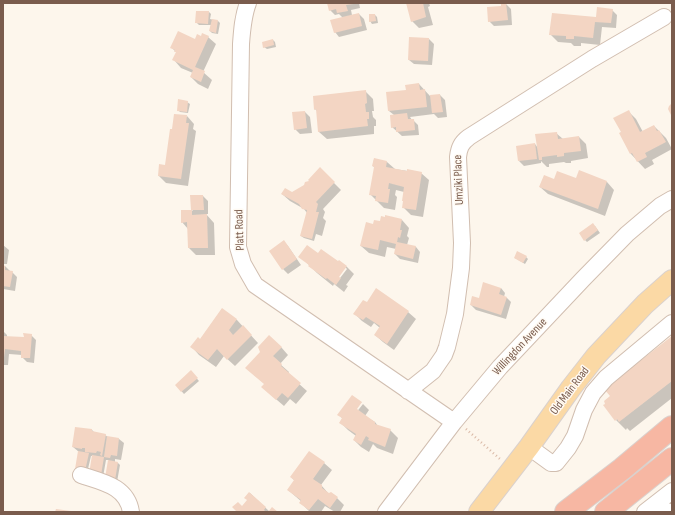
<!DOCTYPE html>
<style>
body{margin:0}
#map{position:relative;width:675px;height:515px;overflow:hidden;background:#fdf6ec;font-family:"Sofia Sans Condensed",sans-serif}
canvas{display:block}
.frame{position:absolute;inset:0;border:4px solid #7a5c4d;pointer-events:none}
</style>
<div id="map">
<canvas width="675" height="515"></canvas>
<div class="frame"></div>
</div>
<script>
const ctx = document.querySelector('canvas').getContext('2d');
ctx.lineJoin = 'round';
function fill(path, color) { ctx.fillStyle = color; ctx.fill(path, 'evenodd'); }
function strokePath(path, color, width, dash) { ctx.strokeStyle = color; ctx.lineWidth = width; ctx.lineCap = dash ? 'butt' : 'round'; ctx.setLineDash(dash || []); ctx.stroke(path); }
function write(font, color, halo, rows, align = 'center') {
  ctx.font = font + ' "Sofia Sans Condensed",sans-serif'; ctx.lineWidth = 3; ctx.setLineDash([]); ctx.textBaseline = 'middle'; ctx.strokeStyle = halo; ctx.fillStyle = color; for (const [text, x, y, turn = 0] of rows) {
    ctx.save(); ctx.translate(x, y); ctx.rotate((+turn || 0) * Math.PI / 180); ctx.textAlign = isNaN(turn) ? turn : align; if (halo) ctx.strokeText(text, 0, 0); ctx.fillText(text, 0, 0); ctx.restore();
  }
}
const shadow = new Path2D(`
 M328,3h31l1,5 -9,2 1,5 7,-1 5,5 3,11 -28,7 -4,-5 8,-14 -4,-4 -4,1 -5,-5z
 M407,3h22l1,3 -2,1 5,18 -14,3 -7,-7z
 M506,4l5,5 1,16 -18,1 -5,-5 13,-14z
 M612,10l5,5 -1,13 -14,-1 -2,18 -19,-2v3h-7l-3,-3 -13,-1 -8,-8 45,-16z
 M209,12l2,2 -1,5 8,2 2,2 -2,11 -6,-1 -2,-2 1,-6h-12l-3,-3z
 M370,15h5l2,2 1,6 -6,1 -2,-3z
 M201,37h7l8,7 -13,28 9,8 -4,9 -10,-5 -7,-7 2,-4 -12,-5 -7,-8 3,-7 -5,-5 23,-8z
 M429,39l5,5 -2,21 -18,-1 -5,-4z
 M273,40l2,2 1,5 -9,2 -3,-2z
 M419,84l11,12 10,-1 5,5 2,17 -9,1 -4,-4 -24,3 2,3h1l5,5 1,10 -17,1 -10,-9 2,-12 -5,-4 18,-20z
 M365,91l8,8 1,12h-2l1,6 3,3v6h-2v8l-47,5 -8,-7 -2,-21 -2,-2z
 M187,102l3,2 -2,9 -8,-1 -2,-2z
 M628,111l8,8 7,13 11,-6 12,12 6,11 -20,11 2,4 -9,5 -14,-15 -11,-21 2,-1z
 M305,112l5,5 2,16 -12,1 -5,-5z
 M187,116l7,8 -1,5 3,2 -8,55 -22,-3 -7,-7 7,-10 7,-36z
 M556,133l7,6 16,-2 7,7 2,14 -17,3v2h-5l-2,-1 -15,2v3h-2l-6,-6v2l-17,3 -5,-5 16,-17 3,4z
 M374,159l13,3 8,7 26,4 8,7 -6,37 -12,-2 -8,-8 1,-5 -1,-1 1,-9 -8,-2 -1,5 2,2 -2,13 -11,-2 -14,-14 5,-26 -2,-2z
 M320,169l21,21 -18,19 2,3 -2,6 3,3 -4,15 -6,-2 -2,7 -10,-3 -3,-2 6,-23 -3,-4 -14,-8 -8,-7 10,-1 18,-11z
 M555,180h21l31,2 7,8 -9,26 -57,-22 -8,-7z
 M203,196l5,5v13h-2l8,9 1,32h-19l-7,-7 -1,-19 -6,-7v-11h11l-1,-1z
 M402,220l7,8 -2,8 2,2 -2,7 9,2 4,5 -2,11 -18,-4 -5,-5 1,-5 -9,-2 -2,10 -16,-4 -8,-7 13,-21 6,-2z
 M595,226l5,7 -13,9 -2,-2z
 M284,242l4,4 13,19 -13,9 -5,-5z
 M3,245l6,5 -2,14h-4z
 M318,255l20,8 1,-2 8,6 7,7 -8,11 2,1 -4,6 -10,-8 -1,2 -16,-13 -17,-17zM345,267l2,2 -10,13 -2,-2z
 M526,257l2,2 -3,5 -10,-6z
 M3,266h2l5,5 2,1 5,5 -2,14 -12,-2z
 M501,288l4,5 -1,4 3,1 4,4 -5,17 -30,-9 -5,-5 8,-6z
 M367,304l41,8 8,7 -22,31 -11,-8 -8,-7 5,-7 -6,-5 -3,4 -9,-6 -7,-7z
 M222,309l15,11 21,23 -23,23 -11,-10 -8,11 -17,-12 -7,-8 8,-7z
 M3,331l4,4v2l18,1 6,-3 5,5 -2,23 -7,-1 -5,-5v-2l-13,-1 -1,11h-5z
 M672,337v61l-42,33 -3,-3 -1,2 -10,-10z
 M281,347l7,8 -8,9 9,8 -1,2 19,17 -11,13 -6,-5 -6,7 -14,-12 -5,-10 -11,-9z
 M191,372l8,9 -15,13 -8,-9z
 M352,397l10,6h-2l-7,10 2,1 8,-10 6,6 -4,6 10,6 3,4 12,4 8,8 -5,16 -16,-6 -4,-4 -4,8 -8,-5 -7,-7 2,-4 -8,-6 -7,-7 2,-4 -4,-4z
 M92,430l3,3 10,2 3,2 11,2 5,4 -3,17 -6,-1v3l3,1 2,2 -3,17 -9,-2 1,-20h-3l-3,17 -10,-21h-2l-4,17 -8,-21 -6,-5z
 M324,463l8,7 -11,15 8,9 8,4 7,7 -4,7h-5l-10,-6 -4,6h-11l-9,-9 1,-1 -14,-12 7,-9 -4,-4z
 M250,493l20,19h6h-40l6,-5 6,-7z`);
const building = new Path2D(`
 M327,3h26v1l-7,1 2,6 -11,2 -1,-4 -7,2z
 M406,3h17l3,14 -15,5z
 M506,3l2,17 -20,2 -1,-15 14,-1v-2z
 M597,7l16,2 -2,14 -16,-1 -2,16 -19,-2v3h-8v-3l-17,-1 3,-22 44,4z
 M196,11h13l-1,13 -13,-1z
 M359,13l3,13 -28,7 -4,-13z
 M369,14h6l1,7 -7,1z
 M212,19l6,1 -2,13 -7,-2z
 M178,31l17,8 2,-5 4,2 1,-3 7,3 -14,31 10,4 -4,11 -11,-5 3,-7 -21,-10 4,-8h-2l1,-2 -5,-2z
 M409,37l20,1 -1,23 -20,-1z
 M273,39l1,6 -11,3 -1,-6z
 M419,83l1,7 5,-1 2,18 -39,4 -2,-19 20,-2 -1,-5z
 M366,90l1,13 -2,1 1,8h3v7h-2l1,7 -50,6 -2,-23 -2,1 -1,-14z
 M440,94l3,18 -11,1 -2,-18z
 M178,99l10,2 -1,11 -10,-1z
 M672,103v14l-4,-8 1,-3z
 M629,110l11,22 14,-7 3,6 2,-1 7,12 -21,11 2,4 -10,5 -5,-9 -2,1 -11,-21 2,-1 -8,-14z
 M305,111l2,17 -13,2 -2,-18z
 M407,113l1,6h6l1,11 -19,2v-5l-5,1 -1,-13z
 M174,114l13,1 -1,8h3l-8,56 -23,-3 1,-12 6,1 5,-36h2z
 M557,132l1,7 21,-3 2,15 -17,2v3l-7,1v-2l-15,2v3h-3l-4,-26z
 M535,143l2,16 -19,2 -2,-15z
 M374,158l13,3 -1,6 21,4v-2l15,3 -6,38 -14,-2 1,-7h-1l2,-14 -15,-4 -1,6h2l-2,14 -13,-2 1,-5 -7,-1 5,-28 -2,-1z
 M320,167l15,15 -19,20 2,2 -2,8h3l-7,27 -12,-3 7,-26 -5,-1 -3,-5 -18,-10 4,-6 7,4 12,-7 1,-3 4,-1 -1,-1z
 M579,170l28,11 -9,28 -59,-22 5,-12 10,4 3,-8 19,7z
 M190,195h13l1,15h-12v5l15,-1 1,34h-20l-1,-26 -6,1v-13h10z
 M385,215l17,4 -2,11h2l-2,8 -2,-1 -1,5 19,4 -3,13 -19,-5 2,-10 -16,-4 -2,10 -18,-4 6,-24 7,2 1,-4 6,1 1,-5 4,1z
 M593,223l5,7 -14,11 -5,-8z
 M284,240l13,19 -15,11 -13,-19z
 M307,245l11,8 3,-4 17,12 1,-1 8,6 -8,11 2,1 -5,7 -9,-7 -1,1 -18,-13 1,-1 -11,-8z
 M517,251l10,5 -4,7 -9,-5z
 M3,265l2,1v4l8,1 -3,16 -7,-1z
 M483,282l18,6 -2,6 8,3 -6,18 -31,-10 2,-9 7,2z
 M376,288l33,23 -22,33 -13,-9 6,-9 -14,-9 -3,3 -10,-6 10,-14 4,2z
 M222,308l15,11 -8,11 4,5 10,-10 9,10 -25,25 -10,-11 -9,11 -18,-13 8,-10 2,2z
 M23,333l9,1 -2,24h-9v-7l-16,-2 -1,8h-1v-21l21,1z
 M269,335l13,12 -9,9 9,8 -1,2 20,17 -13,15 -6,-5 -6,7 -15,-13 3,-3 -19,-16 15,-16 -2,-5z
 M672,336v45l-53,41 -2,-3 -2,2 -12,-16 2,-1 -1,-3 6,-5 -6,-7z
 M191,370l7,8 -17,14 -6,-7z
 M352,395l10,7 -5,7 18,13v2l16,5 -6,18 -17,-7 1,-2 -3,-2 -5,9 -8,-5 3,-6 -17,-11 3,-5 -5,-3z
 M75,427l17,2v2l14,3 -4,22 -2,-1 1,-3 -4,-1 -1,2 -11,-1v-4h-3v1l-10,-2z
 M107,436l12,2 -2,18 -6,-1 -1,3 -6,-1z
 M78,451l11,2 -4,18 -10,-2z
 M309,451l16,11 -12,17 9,6v3l7,5 2,-1 7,5 -8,11 -12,-9 -9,11 -10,-7 2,-3 -14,-10 7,-10 -4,-3z
 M92,455l12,2 -3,18 -12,-1z
 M108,460l10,2 -3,18 -10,-2z
 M249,492l17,15 -2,3 2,2h-32l2,-1 -4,-4 6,-5 4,4 5,-6 -3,-2z
 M272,507l6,5h-10z
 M56,509l15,2v1h-16z`);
const path = new Path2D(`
 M466,429l34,30`);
const minor = new Path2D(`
 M248,3c-5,13 -6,27 -7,41l-3,203 5,17 12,21 199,137
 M408,391l25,-20 11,-16 3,-8 8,-33 6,-46 1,-25 -4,-86c1,-9 3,-14 11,-20l123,-78 72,-42
 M529,447l22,16h5l12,-15 7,-12 9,-26 9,-17 13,-15 66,-55
 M81,475c21,7 46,11 50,37
 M653,506l16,6
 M386,512l68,-90 46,-55 83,-88 44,-45 33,-28 12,-7
 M645,512l27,-21`);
const major = new Path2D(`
 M479,512l50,-65 42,-59 25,-32 49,-52 27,-24`);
const highway = new Path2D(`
 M566,512l56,-43 50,-42
 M606,512l66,-53`);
const streetNames = [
 ["Umziki Place",459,180,-92],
 ["Platt Road",240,230,-92],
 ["Willingdon Avenue",520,347,-47],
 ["Old Main Road",570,391,-53]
];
fill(shadow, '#0003');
fill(building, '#f3d5c3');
strokePath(minor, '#d1beb0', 18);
strokePath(major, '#dad1cd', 22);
strokePath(highway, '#dad1cd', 24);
strokePath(path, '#d9b8a5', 2.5, [1, 3]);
strokePath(minor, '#fff', 16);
strokePath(major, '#fbd9a5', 20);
strokePath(highway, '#f7b7a3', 22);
write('12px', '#7a5c4d', '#fffaf3', streetNames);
</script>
